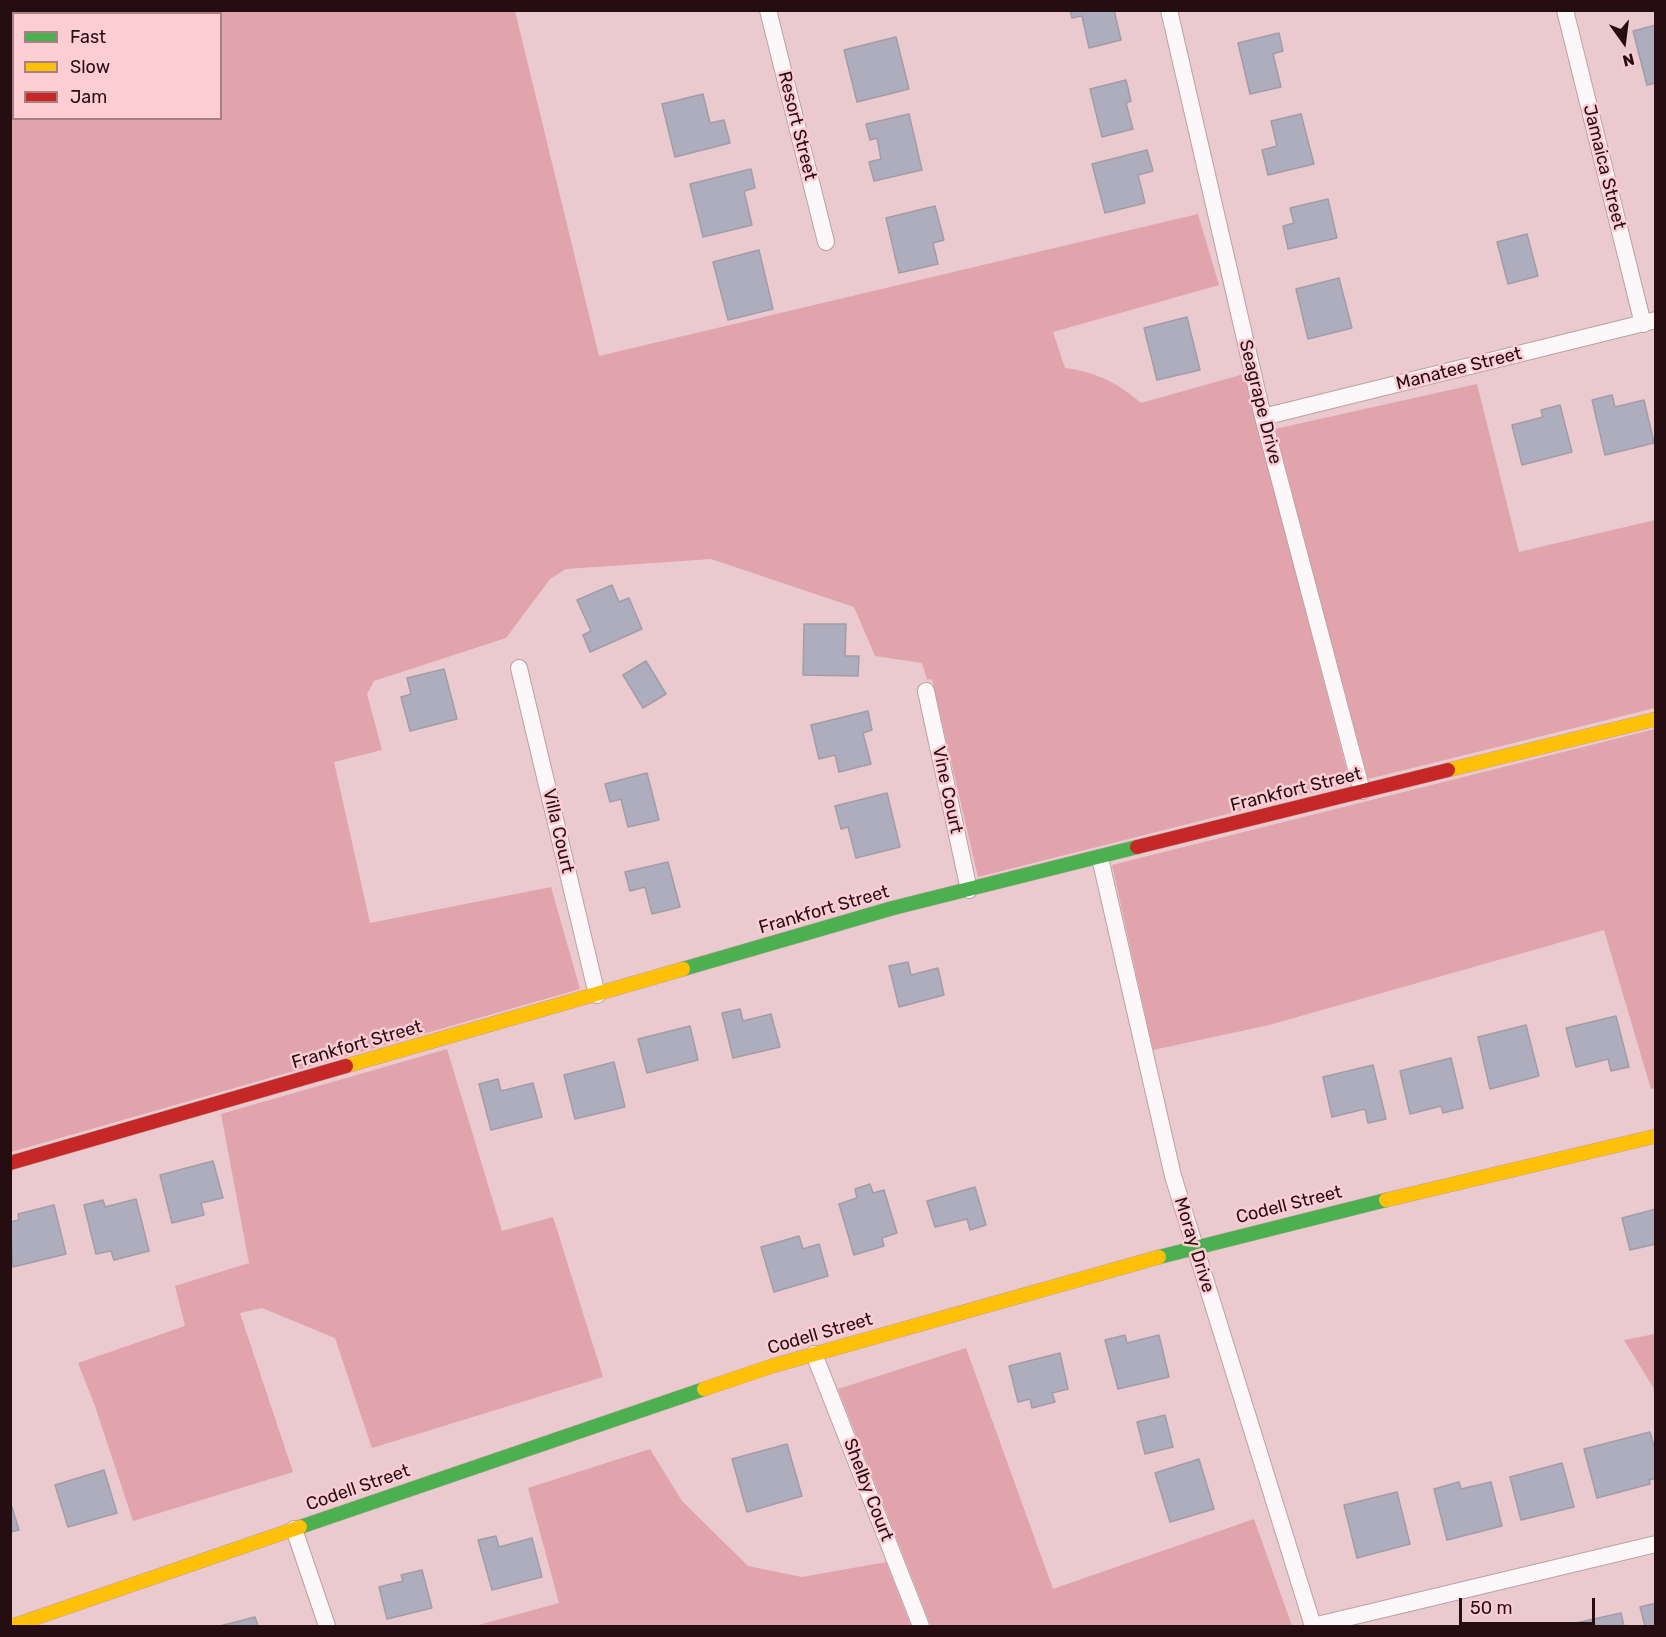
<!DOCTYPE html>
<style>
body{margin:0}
#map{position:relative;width:1666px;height:1637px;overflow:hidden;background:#eacace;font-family:Rubik,sans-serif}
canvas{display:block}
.frame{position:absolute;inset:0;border:12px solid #260d11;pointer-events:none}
.legend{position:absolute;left:12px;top:12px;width:210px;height:108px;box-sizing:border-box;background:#fccdd3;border:2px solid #a68085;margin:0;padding:8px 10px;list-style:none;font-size:18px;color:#260d11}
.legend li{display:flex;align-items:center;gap:12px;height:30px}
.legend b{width:30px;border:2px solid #a68085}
.north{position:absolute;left:1594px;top:12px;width:60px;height:60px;-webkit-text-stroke:4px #fccdd3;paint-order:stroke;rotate:166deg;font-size:16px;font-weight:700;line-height:24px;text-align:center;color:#260d11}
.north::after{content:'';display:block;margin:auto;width:21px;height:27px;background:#260d11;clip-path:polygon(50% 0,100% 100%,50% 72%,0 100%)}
.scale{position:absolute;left:1459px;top:1598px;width:136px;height:27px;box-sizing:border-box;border:3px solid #260d11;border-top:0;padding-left:8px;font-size:18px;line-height:21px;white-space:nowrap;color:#260d11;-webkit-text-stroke:4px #fccdd3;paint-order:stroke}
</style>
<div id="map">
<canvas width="1666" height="1637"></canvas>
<div class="frame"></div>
<ul class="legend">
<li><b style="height:8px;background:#4caf50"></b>Fast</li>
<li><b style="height:8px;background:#ffc107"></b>Slow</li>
<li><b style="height:8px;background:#c62828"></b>Jam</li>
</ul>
<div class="north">N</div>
<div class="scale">50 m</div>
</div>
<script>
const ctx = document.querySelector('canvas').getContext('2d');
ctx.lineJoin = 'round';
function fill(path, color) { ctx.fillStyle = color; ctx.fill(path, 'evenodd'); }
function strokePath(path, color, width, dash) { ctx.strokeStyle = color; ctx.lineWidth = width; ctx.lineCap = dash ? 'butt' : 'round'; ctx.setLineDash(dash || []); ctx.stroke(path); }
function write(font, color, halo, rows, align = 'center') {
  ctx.font = font + ' Rubik,sans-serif'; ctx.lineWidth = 5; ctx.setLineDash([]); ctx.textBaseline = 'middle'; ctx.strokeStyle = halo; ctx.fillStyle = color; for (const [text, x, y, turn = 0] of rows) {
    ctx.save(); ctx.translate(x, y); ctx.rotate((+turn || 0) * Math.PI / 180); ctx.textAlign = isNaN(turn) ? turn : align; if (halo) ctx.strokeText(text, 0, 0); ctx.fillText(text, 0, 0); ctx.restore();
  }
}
const green = new Path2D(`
 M10,11h505l84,345 599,-142 21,71 -166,47 12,36c31,4 53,15 76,35l103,-29 106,409 -372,94 -46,-198 -5,1 -5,-17 -47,-7 -21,-49 -143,-48 -145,10 -16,10 -44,59 -132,43 -7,13 15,56 -48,12 36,161 181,-36 29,102 -569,163zM14,14h206v104h-206z
 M1477,384l42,168 136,-32v188l-287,71 -93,-350z
 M1655,729v359l-4,1 -47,-159 -335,95 -116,25 -41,-185z
 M447,1049l55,182 51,-14 50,160 -231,71 -37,-110 -73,-30 -22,5 53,159 -160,49 -38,-115 -17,-43 107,-37 -10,-40 74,-23 -28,-149z
 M1655,1334h1l-1,65 -2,-12 -29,-47z
 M966,1348l87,241 201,-70 38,107h-361l-93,-237z
 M650,1449l32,52 66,65 54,11 84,-15 25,64h-436l84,-23 -31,-115z`);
const building = new Path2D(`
 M1070,10h44l7,30 -32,8 -7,-32 -10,2z
 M1656,25v58l-9,2 -14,-54z
 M1279,33l4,18 -10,3 8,33 -31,7 -12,-51z
 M896,37l13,52 -52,13 -13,-52z
 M1126,80l5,21 -5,2 7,26 -31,8 -12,-48z
 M703,94l7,29 14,-3 6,23 -55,14 -13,-53z
 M909,114l13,56 -48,11 -5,-19 12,-3 -4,-21 -7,2 -4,-16z
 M1301,114l13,50 -46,11 -6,-25 15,-4 -6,-25z
 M1147,150l6,21 -15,4 7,28 -40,10 -13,-49z
 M751,169l4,19 -11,3 8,34 -49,12 -13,-53z
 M1328,199l9,39 -49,11 -5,-23 11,-3 -4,-15z
 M935,206l9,34 -11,3 5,21 -39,9 -13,-55z
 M1527,234l11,42 -30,8 -11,-42z
 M759,250l14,59 -45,11 -15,-58z
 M1339,278l13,50 -44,11 -12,-50z
 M1187,317l13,53 -43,10 -13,-52z
 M1612,395l3,12 29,-7 10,43 -49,12 -13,-55z
 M1560,405l12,47 -50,13 -10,-40 31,-8 -2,-7z
 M612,585l7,17 10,-4 13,31 -52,23 -7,-17 8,-4 -14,-31z
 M804,624h42l-1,32h14l-1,20 -55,-1z
 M646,661l20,33 -23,14 -20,-33z
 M444,669l13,50 -47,12 -9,-34 10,-3 -4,-16z
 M868,711l4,19 -9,3 8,31 -32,8 -4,-17 -16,4 -8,-34z
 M647,773l12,47 -31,7 -7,-28 -11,3 -5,-18z
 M887,793l13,54 -44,11 -8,-31 -7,2 -6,-23z
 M668,862l12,45 -28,7 -7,-27 -15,4 -5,-19z
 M908,962l3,13 27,-7 6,27 -45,12 -10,-41z
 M740,1009l3,12 28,-7 9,33 -47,11 -11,-45z
 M1616,1016l13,51 -18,4 -3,-12 -32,8 -10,-39z
 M1526,1025l13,51 -49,13 -12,-52z
 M690,1026l8,34 -51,13 -9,-34z
 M1451,1058l12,50 -20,5 -2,-7 -31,8 -10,-43z
 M614,1062l11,45 -50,12 -11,-44z
 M1373,1065l13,54 -18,4 -3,-14 -33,8 -9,-40z
 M498,1079l3,12 32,-8 9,34 -51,13 -12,-46z
 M213,1161l10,37 -22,5 3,12 -32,8 -12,-48z
 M870,1184l3,9 11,-3 13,43 -15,5 2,8 -30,9 -15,-51 18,-6 -2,-9z
 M975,1187l11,38 -16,5 -3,-11 -32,8 -8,-26z
 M136,1199l13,52 -35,9 -3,-9 -15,3 -12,-49 19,-5 2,7z
 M54,1205l12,49 -53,13 -3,-45 9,-2 -1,-6z
 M1656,1209v35l-26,6 -8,-32z
 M799,1236l4,13 16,-5 9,32 -54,16 -13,-45z
 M1125,1335l2,8 32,-8 10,42 -51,12 -13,-49z
 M1060,1353l8,36 -16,4 3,9 -23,6 -2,-9 -12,3 -9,-36z
 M1165,1415l8,32 -28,7 -8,-32z
 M1650,1432l6,21v25l-7,2 1,4 -53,14 -13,-49z
 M787,1444l15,52 -55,16 -15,-53z
 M1199,1459l15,50 -44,13 -15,-49z
 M1562,1463l12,44 -53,13 -11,-43z
 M104,1470l13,43 -49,14 -13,-42z
 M1459,1482l2,7 30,-7 11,44 -55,14 -13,-51z
 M1397,1492l13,52 -53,14 -13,-53z
 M10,1501l9,29 -9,2z
 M496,1536l3,11 33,-9 10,39 -50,13 -14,-50z
 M422,1570l10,38 -45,11 -8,-32 24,-6 -2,-6z
 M1656,1603v23h-11l-5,-19z
 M1621,1613l3,13h-57v-1z
 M255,1617l3,9h-38z`);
const street = new Path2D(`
 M768,10l58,232
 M1169,10l94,407 99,374
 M1565,10l78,314
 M1263,417l393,-97
 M519,668l78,327
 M926,691l43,199
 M1100,858l73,318 140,450 343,-82
 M814,1354l107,272
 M294,1529l33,97`);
const fast = new Path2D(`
 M683,969l210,-61 244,-61
 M1159,1257l227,-57
 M300,1527l404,-138`);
const slow = new Path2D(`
 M1448,770l208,-51
 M346,1066l337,-97
 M1386,1200l270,-64
 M704,1389l68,-23 387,-109
 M12,1626l288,-99`);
const jam = new Path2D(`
 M1137,847l311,-77
 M10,1163l336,-97`);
const streetNames = [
 ["Resort Street",797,126,76],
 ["Jamaica Street",1604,167,76],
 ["Manatee Street",1459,369,-14],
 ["Seagrape Drive",1260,402,76],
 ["Vine Court",947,790,78],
 ["Frankfort Street",1296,790,-14],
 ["Villa Court",558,831,77],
 ["Frankfort Street",824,910,-16],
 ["Frankfort Street",357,1045,-16],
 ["Codell Street",1289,1205,-14],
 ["Moray Drive",1194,1245,73],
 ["Codell Street",820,1334,-16],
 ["Codell Street",358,1488,-19],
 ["Shelby Court",868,1490,69]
];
fill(green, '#e1a3ac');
fill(building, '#aeadbe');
strokePath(building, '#a29ca7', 1.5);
strokePath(street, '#bca0a4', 18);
strokePath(fast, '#bca0a4', 15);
strokePath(slow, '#bca0a4', 15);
strokePath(jam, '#bca0a4', 15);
strokePath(street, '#fcf7f8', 16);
strokePath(fast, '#4caf50', 14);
strokePath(slow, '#ffc107', 14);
strokePath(jam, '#c62828', 14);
write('18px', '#260d11', '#fccdd3', streetNames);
</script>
